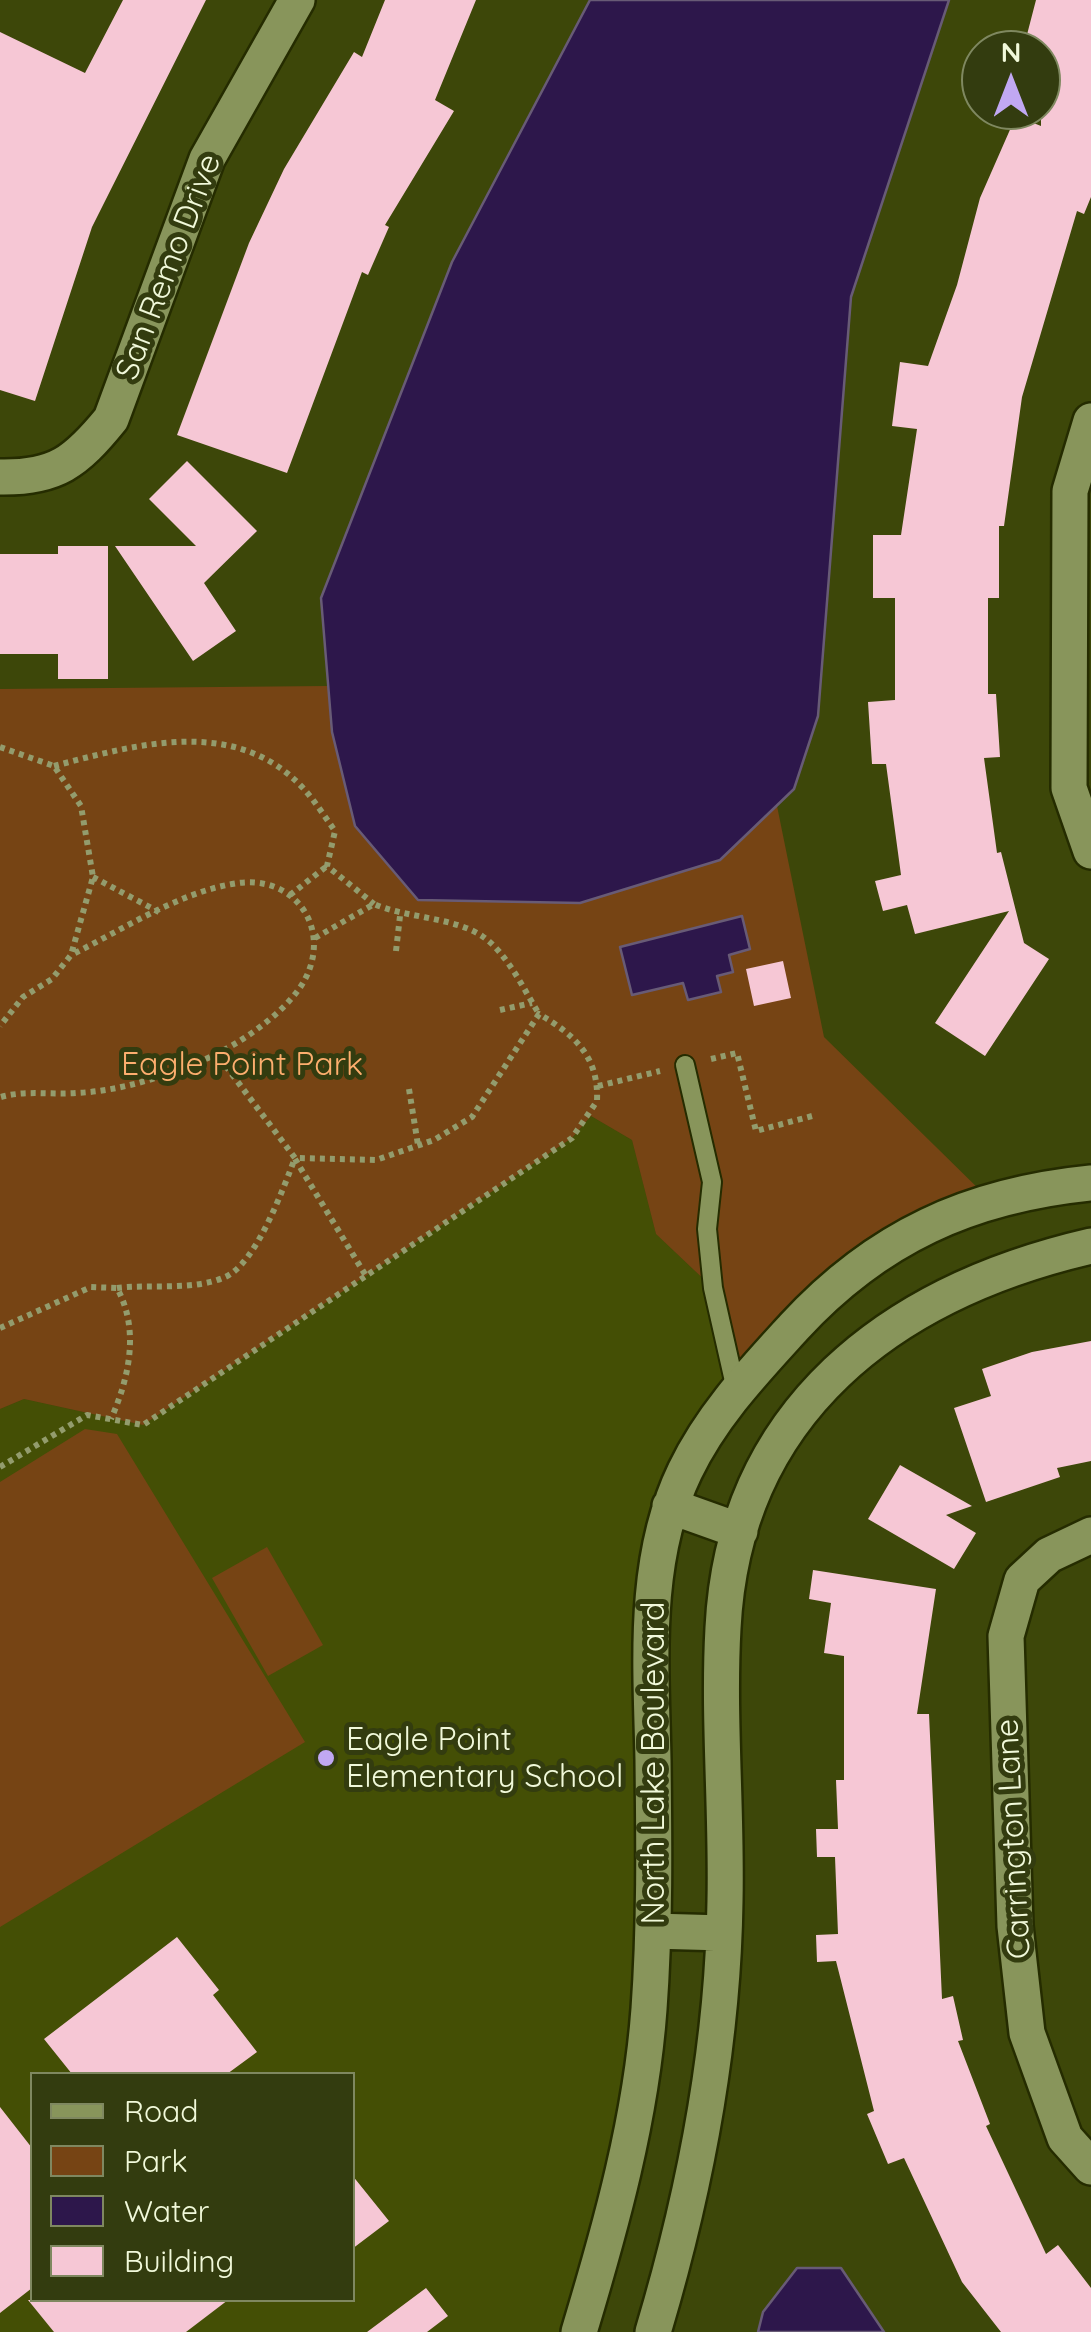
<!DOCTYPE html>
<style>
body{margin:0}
#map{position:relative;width:1091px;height:2332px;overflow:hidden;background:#3d4709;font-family:Quicksand,sans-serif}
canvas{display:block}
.legend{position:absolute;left:30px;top:2072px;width:325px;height:230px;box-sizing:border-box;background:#333c0f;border:2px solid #7f8860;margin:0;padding:12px 18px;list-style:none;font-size:30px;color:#f1f9da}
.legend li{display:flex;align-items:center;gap:20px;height:50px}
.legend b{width:50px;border:2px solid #7f8860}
.north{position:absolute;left:961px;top:30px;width:100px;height:100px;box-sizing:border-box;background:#333c0f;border:2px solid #7f8860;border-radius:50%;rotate:0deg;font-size:28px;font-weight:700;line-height:40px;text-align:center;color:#f1f9da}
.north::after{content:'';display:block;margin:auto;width:35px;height:45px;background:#c1a8f3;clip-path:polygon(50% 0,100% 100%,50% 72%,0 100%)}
</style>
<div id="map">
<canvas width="1091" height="2332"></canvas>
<ul class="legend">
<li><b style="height:12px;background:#88955b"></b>Road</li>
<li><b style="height:28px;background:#764414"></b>Park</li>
<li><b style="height:28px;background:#2d174b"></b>Water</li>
<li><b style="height:28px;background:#f6c7d5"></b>Building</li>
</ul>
<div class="north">N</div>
</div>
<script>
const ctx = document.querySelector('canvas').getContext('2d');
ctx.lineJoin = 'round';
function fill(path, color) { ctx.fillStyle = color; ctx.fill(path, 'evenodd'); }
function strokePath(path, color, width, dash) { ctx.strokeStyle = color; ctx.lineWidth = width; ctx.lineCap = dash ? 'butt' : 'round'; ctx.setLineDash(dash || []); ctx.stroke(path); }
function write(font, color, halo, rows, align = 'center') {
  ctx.font = font + ' Quicksand,sans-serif'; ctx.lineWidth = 10; ctx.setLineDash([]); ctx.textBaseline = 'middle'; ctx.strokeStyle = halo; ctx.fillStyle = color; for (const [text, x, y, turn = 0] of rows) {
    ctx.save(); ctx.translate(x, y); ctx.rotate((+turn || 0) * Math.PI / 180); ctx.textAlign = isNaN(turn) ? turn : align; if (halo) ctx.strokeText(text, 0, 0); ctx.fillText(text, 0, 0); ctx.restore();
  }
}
const built = new Path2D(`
 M591,1116l41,24 24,94 57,54 23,102 -66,116 -21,507 -70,319h-579v-923l24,-10 119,26 429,-287zM32,2074h320v226h-320z`);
const green = new Path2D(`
 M328,686l4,46 87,168 161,3 140,-43 57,-54 47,231 165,162 -55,22 -198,169 -23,-102 -57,-54 -24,-94 -41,-24 -19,22 -429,287 -119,-26 -24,10v-720z
 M85,1429l32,5 188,308 -305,185v-445z
 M267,1547l56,98 -55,31 -56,-98z`);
const water = new Path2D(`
 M590,0h359l-98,297 -33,419 -24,73 -74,71 -140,43 -162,-3 -63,-74 -23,-94 -11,-134 131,-336z
 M742,916l8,33 -21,6 4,17 -16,4 4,16 -33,8 -5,-17 -51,12 -12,-48z
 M797,2268h44l43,64h-126l5,-20z`);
const building = new Path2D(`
 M123,0h83l-114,227 -57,174 -35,-11v-358l85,41z
 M385,0h91l-41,100 19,11 -69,114 4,2 -21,48 -6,-3 -75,201 -110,-38 72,-192 35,-74 70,-117 8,5z
 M1036,0h55v197l-7,17 -7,-3 -55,186 -18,129h-5v72h-11v96h8l4,63 -16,1 13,95 4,-1 23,91 25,16 -64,97 -50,-33 74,-112 -94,23 -8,-29 -24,6 -8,-30 26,-6 -15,-111h-14l-4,-62 27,-2v-102h-22v-63h28l16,-106 -25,-3 8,-64 28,4 29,-81 23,-87 36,-82 25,10v-76h-18z
 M187,461l70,70 -53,52 32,48 -43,30 -78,-115h81l-47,-47z
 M58,546h50v133h-50v-25h-58v-100h58z
 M783,961l8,37 -37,8 -8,-37z
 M1091,1341v120l-34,7 3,9 -74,25 -32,-94 37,-12 -9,-27 50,-17z
 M900,1465l72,41 -26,9 30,18 -22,36 -86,-50z
 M813,1570l123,19 -19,125h12l13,285 11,-3 10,44 -5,1 32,83 -4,2 60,128 12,-9 33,43v44h-90l-39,-50 -58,-124 -16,6 -21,-50 7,-3 -38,-150 -19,1 -1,-27 22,-1 -3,-77h-18l-1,-28h22l-2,-49h8v-124l-20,-3 7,-50 -22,-4z
 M177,1937l42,53 -6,5 44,57 -30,22h-155l-28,-35z
 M0,2107l32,41v140l-32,25z
 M352,2175l37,46 -37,28z
 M426,2288l22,28 -21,16h-60z
 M28,2300h200l-42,32h-132z`);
const path = new Path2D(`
 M0,747l54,19 27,40 12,71 -22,78 -19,24 -29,18 -23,29
 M54,766c84,-22 182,-50 249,22 12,13 22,29 32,43l-8,35 47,38
 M93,877l66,35
 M290,895l37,-29
 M315,938l59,-34c32,14 79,13 108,32 25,17 41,52 57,78
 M396,951l4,-35
 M500,1010l32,-7
 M711,1059l26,-6 19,78 56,-15
 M598,1086l62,-15
 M409,1089l9,56
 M1,1097c25,-7 49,-2 75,-4 45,-2 91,-17 132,-35 31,-14 71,-41 91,-69 38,-54 -1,-118 -67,-105 -56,10 -110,46 -161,71
 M295,1159l71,117
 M117,1288c33,-4 77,3 108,-11 31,-13 58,-88 70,-119l-79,-105
 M0,1328l91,-41 26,1c23,42 12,90 -6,131
 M0,1467l87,-52 56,10 429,-287 25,-37c2,-44 -22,-66 -58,-87l-67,103 -38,23 -58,20 -81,-2`);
const lane = new Path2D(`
 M685,1065l27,117 -5,47 6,59 23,102`);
const street = new Path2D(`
 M1091,421l-21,70 -1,297 22,63
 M0,477c56,1 76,-15 111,-58l96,-260 90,-159
 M670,1506l70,25
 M1091,1535l-42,20 -27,25 -16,56 9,290 12,107 38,105 26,29
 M653,1931l71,2
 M579,2332c32,-106 62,-213 70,-323 6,-83 5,-166 4,-249 -2,-96 -11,-200 32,-289 27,-56 68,-99 109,-144 83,-90 176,-132 297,-144
 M653,2332c42,-140 70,-285 72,-431 2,-91 -7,-182 -2,-273 11,-218 169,-336 368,-382`);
const markers = [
 [326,1758,10,"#c1a8f3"]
];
const streetNames = [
 ["San Remo Drive",169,267,-69],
 ["North Lake Boulevard",654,1763,-90],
 ["Carrington Lane",1014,1839,-93]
];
const parkNames = [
 ["Eagle Point Park",242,1065]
];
const poiNames = [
 ["Eagle Point",346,1740],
 ["Elementary School",346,1777]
];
fill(built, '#444f05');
fill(green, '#764414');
fill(water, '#2d174b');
strokePath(water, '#685b76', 2.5);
fill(building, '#f6c7d5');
strokePath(lane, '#252c00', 22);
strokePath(street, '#252c00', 40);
strokePath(path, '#939c6d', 6, [5, 5]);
strokePath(lane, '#88955b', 18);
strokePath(street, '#88955b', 35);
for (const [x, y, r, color] of markers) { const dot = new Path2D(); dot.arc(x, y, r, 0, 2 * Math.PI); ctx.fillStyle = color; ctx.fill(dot); strokePath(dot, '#333c0f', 4); }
write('32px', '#f1f9da', '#333c0f', streetNames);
write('32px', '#fdae6e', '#333c0f', parkNames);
write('32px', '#f1f9da', '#333c0f', poiNames, 'left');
</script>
